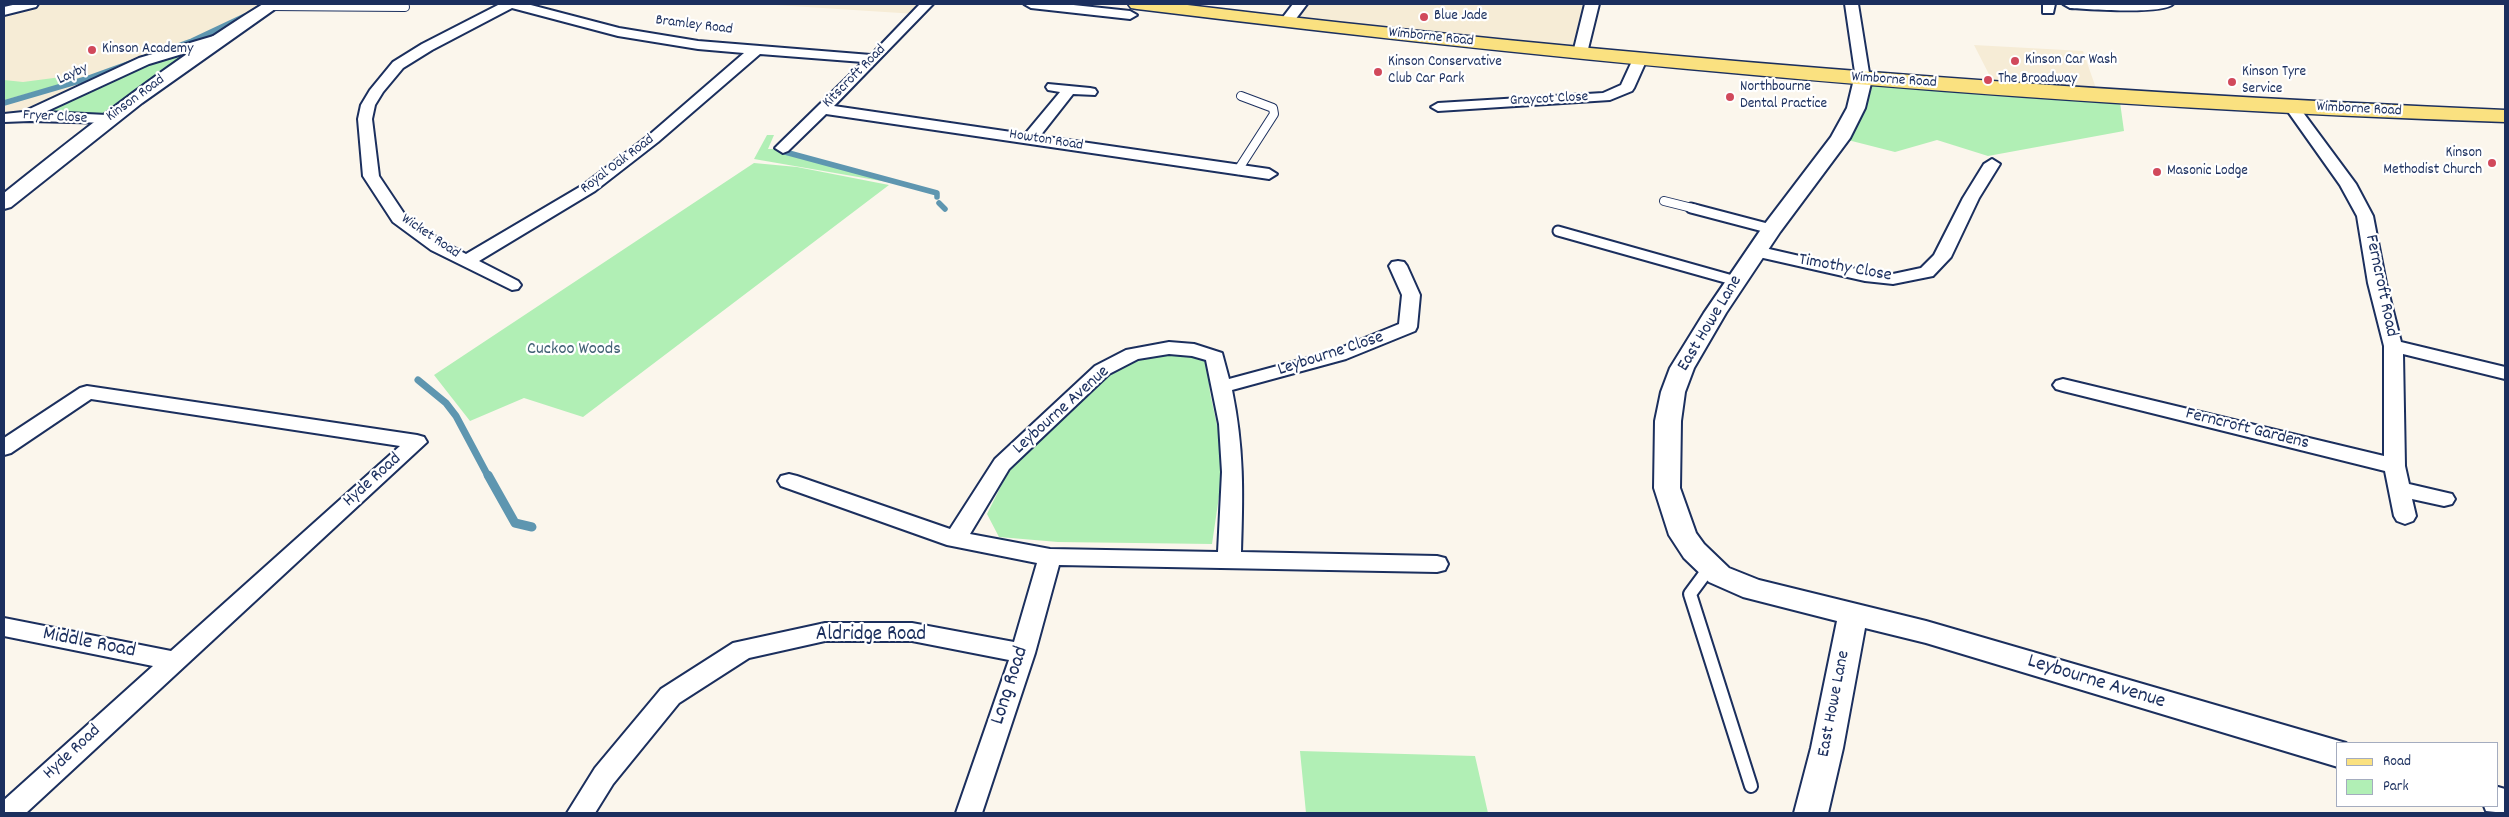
<!DOCTYPE html>
<style>
body{margin:0}
#map{position:relative;width:2509px;height:817px;overflow:hidden;background:#fbf6ec;font-family:Dekko,sans-serif}
canvas{display:block}
.frame{position:absolute;inset:0;border:5px solid #1b2f5e;pointer-events:none}
.legend{position:absolute;left:2336px;top:742px;width:162px;height:65px;box-sizing:border-box;background:#fff;border:1px solid #a4acbf;margin:0;padding:6px 9px;list-style:none;font-size:15px;color:#1b2f5e}
.legend li{display:flex;align-items:center;gap:10px;height:25px}
.legend b{width:25px;border:1px solid #a4acbf}
</style>
<div id="map">
<canvas width="2509" height="817"></canvas>
<div class="frame"></div>
<ul class="legend">
<li><b style="height:6px;background:#fae180"></b>Road</li>
<li><b style="height:14px;background:#b1efb5"></b>Park</li>
</ul>
</div>
<script>
const ctx = document.querySelector('canvas').getContext('2d');
ctx.lineJoin = 'round';
function fill(path, color) { ctx.fillStyle = color; ctx.fill(path, 'evenodd'); }
function strokePath(path, color, width, dash) { ctx.strokeStyle = color; ctx.lineWidth = width; ctx.lineCap = dash ? 'butt' : 'round'; ctx.setLineDash(dash || []); ctx.stroke(path); }
function write(font, color, halo, rows, align = 'center') {
  ctx.font = font + ' Dekko,sans-serif'; ctx.lineWidth = 4.5; ctx.setLineDash([]); ctx.textBaseline = 'middle'; ctx.strokeStyle = halo; ctx.fillStyle = color; for (const [text, x, y, turn = 0] of rows) {
    ctx.save(); ctx.translate(x, y); ctx.rotate((+turn || 0) * Math.PI / 180); ctx.textAlign = isNaN(turn) ? turn : align; if (halo) ctx.strokeText(text, 0, 0); ctx.fillText(text, 0, 0); ctx.restore();
  }
}
const built = new Path2D(`
 M32,4h220l18,2 -53,33 -188,75h-25v-102z
 M760,4h167l-11,10z
 M1300,4h292l-12,49 -293,-32z
 M1974,45l109,6 15,43 -102,-6z`);
const green = new Path2D(`
 M215,40l-108,79 -77,-5 63,-31z
 M69,76l4,4 11,-2 -80,22v-20l19,2z
 M1863,79l256,16 5,36 -136,25 -51,-16 -42,12 -55,-14z
 M767,135h7l-6,14h12v4l113,30 -139,-24z
 M754,163l43,4 92,18 -306,232 -59,-19 -54,23 -36,-46z
 M1169,355h25l13,7 3,31 11,50 1,33 -10,68 -154,-2 -59,-5 -12,-23 21,-42 107,-102 14,-9z
 M1300,751l175,5 13,57h-182z`);
const streamFar2 = new Path2D(`
 M155,54l37,-13 53,-25
 M4,103l82,-24 47,-17
 M785,152l152,41v4
 M939,203l6,6`);
const streamFar1 = new Path2D(`
 M418,380l28,23 10,13 32,60`);
const stream = new Path2D(`
 M488,475l27,48 17,4`);
const serviceFar2 = new Path2D(`
 M270,6l135,1
 M1238,170l36,-56 -1,-6 -32,-12
 M1664,201l32,8`);
const serviceFar1 = new Path2D(`
 M1691,208l80,21
 M1558,231l178,50`);
const service = new Path2D(`
 M1710,567l-20,27 61,192`);
const minor = new Path2D(`
 M17,4h21l-2,3 -32,8v-8z
 M500,4h27l92,24 79,13 173,14 49,-51h13l-99,102 191,28 35,-42 -12,-2 -2,-3 2,-3 42,4 5,1 2,3 -2,3 -22,-1 -33,42 229,33 8,5 -8,5 -443,-65 -38,37 -5,2 -8,-5 3,-3 85,-83 -103,-8 -102,88 -63,49 -116,70 39,20 3,4 -3,4 -6,1 -81,-40 -38,-28 -30,-46 -5,-57 3,-14 9,-15 23,-28 29,-18zM512,8l106,28 80,13 46,4 -96,83 -65,49 -117,69 -23,-12 -38,-27 -26,-39 -7,-57 3,-14 8,-13 20,-24 29,-18z
 M1024,4h40l66,7 7,4 -7,4 -99,-11z
 M1293,4h14l-15,20h-10l-2,-3z
 M1585,4h14l-12,49 -7,4 -7,-4z
 M1845,4h13l12,75 -2,3h-10l-2,-3z
 M2043,4h12l-2,9h-10z
 M2063,4h110c-10,11 -86,5 -103,4z
 M217,35l5,1 2,3 -2,3 -73,22 -104,48 62,3 5,2 3,3 -3,3 -82,-2 -26,1v-8l19,-2 116,-54z
 M1640,55l7,4 -13,29 -2,3 -22,9 -172,11 -7,-4 7,-4 165,-10 18,-8 12,-26z
 M2291,102l5,1 60,81 17,32 13,67 15,59 104,25v12l-102,-25 2,112 4,18 43,10 3,5 -3,5 -8,2 -32,-7 4,17 -3,5 -8,3 -8,-3 -3,-5 -9,-45 -322,-80 -7,-2 -3,-4 3,-4 7,-2 321,77v-110l-16,-63 -11,-67 -17,-31 -56,-79z
 M1992,159l8,5 -21,34 -28,59 -18,19 -40,8 -28,-3 -115,-26 -3,-4 3,-4 6,-1 109,25 28,3 28,-6 13,-13 29,-57 21,-34z
 M1398,261l6,1 3,4 13,29 -3,32 -2,4 -69,28 -114,31c12,59 11,103 9,162l196,4 8,2 3,6 -3,6 -8,2 -378,-7 -24,88 -53,160h-26l53,-153 -97,-19h-87l-76,17 -70,45 -66,81 -18,29h-28l28,-45 66,-79 72,-46 92,-20h87l102,19 23,-79 -90,-18 -166,-59 -3,-5 3,-5 8,-2 8,2 153,53 45,-70 100,-93 31,-16 43,-8 25,2 28,9 7,26 104,-28 66,-27 3,-29 -13,-29 3,-4zM1169,354l23,2 14,4 13,64 3,48 -4,80 -168,-3 -80,-15 39,-65 100,-95 29,-15z
 M87,386l330,49 7,2 3,5 -401,371h-22v-13l149,-134 -149,-30v-18l167,33 229,-205 -309,-47 -80,54 -7,2v-17l76,-50z`);
const tertiary = new Path2D(`
 M263,4h19l-140,99 -131,104 -7,2v-16c84,-67 168,-133 259,-189z
 M1863,74l6,1 3,4 -7,29 -15,30 -70,94 -54,81 -32,55 -9,24 -4,29 -1,67 16,45 8,11 25,24 30,12 167,41 420,122h-8v24l-412,-124 -61,-15 -22,120 -15,65h-34l17,-65 26,-127 -94,-24 -34,-15 -25,-24 -15,-23 -15,-47 1,-67 6,-29 9,-24 34,-55 60,-88 67,-88 16,-29 7,-29 3,-4z
 M2498,787l7,2v24l-19,-2 -2,-5h14z`);
const primary = new Path2D(`
 M1128,4h51c441,53 883,87 1326,106v12c-457,-15 -914,-57 -1368,-113l-6,-1z`);
const markers = [
 [1424,17,5,"#d1495b"],
 [92,50,5,"#d1495b"],
 [2015,61,5,"#d1495b"],
 [1378,72,5,"#d1495b"],
 [1988,80,5,"#d1495b"],
 [2232,82,5,"#d1495b"],
 [1730,97,5,"#d1495b"],
 [2492,163,5,"#d1495b"],
 [2157,172,5,"#d1495b"]
];
const farPoinames = [
 ["Blue Jade",1434,17],
 ["Kinson Academy",102,50],
 ["Kinson Car Wash",2025,61],
 ["Kinson Conservative",1388,63],
 ["Club Car Park",1388,80],
 ["Kinson Tyre",2242,73],
 ["Service",2242,90],
 ["The Broadway",1998,80],
 ["Northbourne",1740,88],
 ["Dental Practice",1740,105],
 ["Kinson",2482,154,"right"],
 ["Methodist Church",2482,171,"right"],
 ["Masonic Lodge",2167,172]
];
const farStreetnames = [
 ["Bramley Road",694,26,7],
 ["Wimborne Road",1431,38,6],
 ["Layby",73,75,-25],
 ["Kitscroft Road",855,77,-45],
 ["Wimborne Road",1894,81,4],
 ["Kinson Road",136,99,-36],
 ["Graycot Close",1549,100,-3],
 ["Wimborne Road",2359,110,3],
 ["Fryer Close",55,118,3],
 ["Howton Road",1046,141,9],
 ["Royal Oak Road",618,165,-37],
 ["Wicket Road",430,237,34]
];
const streetNames = [
 ["Timothy Close",1845,269,10],
 ["Ferncroft Road",2380,286,78],
 ["East Howe Lane",1711,324,-59],
 ["Leybourne Close",1331,355,-18],
 ["Leybourne Avenue",1062,411,-42],
 ["Ferncroft Gardens",2247,430,14],
 ["Hyde Road",373,481,-42],
 ["East Howe Lane",1835,704,-79],
 ["Hyde Road",73,753,-43]
];
const parkNames = [
 ["Cuckoo Woods",574,351]
];
const nearStreetnames = [
 ["Aldridge Road",871,636],
 ["Middle Road",89,644,11],
 ["Leybourne Avenue",2096,683,17],
 ["Long Road",1011,686,-72]
];
fill(built, '#f6ecd6');
fill(green, '#b1efb5');
strokePath(streamFar2, '#5e96b0', 5.5);
strokePath(streamFar1, '#5e96b0', 7);
strokePath(stream, '#5e96b0', 9);
strokePath(serviceFar2, '#1b2f5e', 10);
strokePath(serviceFar1, '#1b2f5e', 13);
strokePath(service, '#1b2f5e', 16);
strokePath(minor, '#1b2f5e', 4);
strokePath(tertiary, '#1b2f5e', 4);
strokePath(primary, '#1b2f5e', 3);
strokePath(serviceFar2, '#fff', 8);
strokePath(serviceFar1, '#fff', 9);
strokePath(service, '#fff', 12);
fill(minor, '#fff');
fill(tertiary, '#fff');
fill(primary, '#fae180');
for (const [x, y, r, color] of markers) { const dot = new Path2D(); dot.arc(x, y, r, 0, 2 * Math.PI); ctx.fillStyle = color; ctx.fill(dot); strokePath(dot, '#fff', 2); }
write('15px', '#1b2f5e', '#fff', farPoinames, 'left');
write('15px', '#1b2f5e', '#fff', farStreetnames);
write('18px', '#1b2f5e', '#fff', streetNames);
write('18px', '#405f74', '#fff', parkNames);
write('21px', '#1b2f5e', '#fff', nearStreetnames);
</script>
